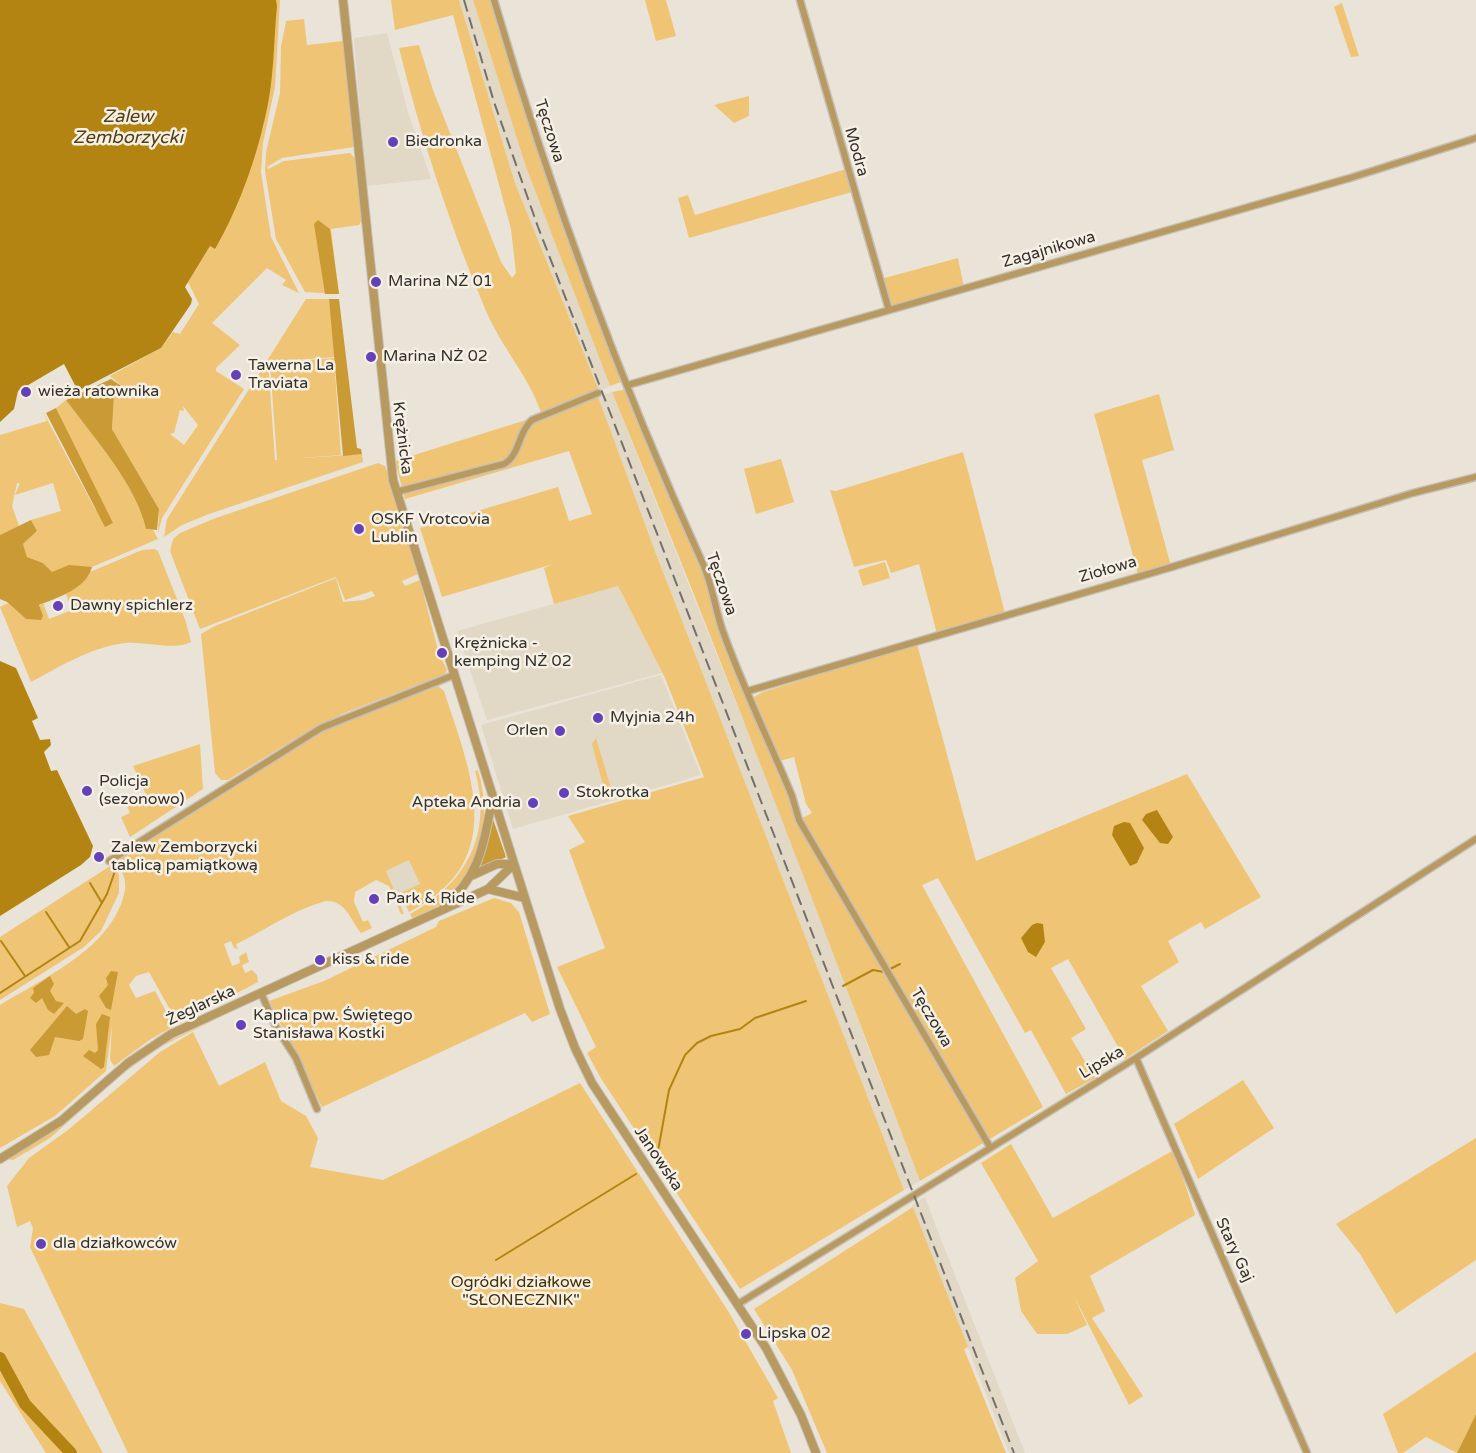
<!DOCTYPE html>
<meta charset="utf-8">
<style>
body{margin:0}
canvas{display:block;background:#e9e3d8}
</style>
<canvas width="1476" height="1453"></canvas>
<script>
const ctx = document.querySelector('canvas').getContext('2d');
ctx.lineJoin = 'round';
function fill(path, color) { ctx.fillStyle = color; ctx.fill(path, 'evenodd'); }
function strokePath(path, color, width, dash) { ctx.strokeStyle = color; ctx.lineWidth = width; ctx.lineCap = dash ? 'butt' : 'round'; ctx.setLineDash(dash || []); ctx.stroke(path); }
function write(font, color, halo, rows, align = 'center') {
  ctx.font = font + ' "Varela Round",sans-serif'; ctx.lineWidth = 5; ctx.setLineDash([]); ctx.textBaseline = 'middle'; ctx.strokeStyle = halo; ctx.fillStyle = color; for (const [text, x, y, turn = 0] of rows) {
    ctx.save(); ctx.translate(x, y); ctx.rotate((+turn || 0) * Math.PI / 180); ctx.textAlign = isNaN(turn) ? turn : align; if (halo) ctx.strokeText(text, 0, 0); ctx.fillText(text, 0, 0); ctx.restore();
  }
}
const built = new Path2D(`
 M459,0h14l53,167 84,219 -11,5 -84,-208z
 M387,33l21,79 23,67 -65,7 -12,-148z
 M612,392l211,529 44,124 53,136 -16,9 -248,-636 -58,-157z
 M618,586l44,87 -175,47 -30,-89z
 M661,675l40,100 -188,54 -32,-104z
 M410,860l11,24 -25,11 -10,-24z
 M925,1197l15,40 85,216h-16l-97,-248z`);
const green = new Path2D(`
 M276,0h4l-5,87 -12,56 -2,29 10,65 28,56 -17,-8 4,-5 -19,-12 -55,55 28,22 -24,23v3l28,18 -82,129 -4,15 1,-24 -47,-80 2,-33 9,-9 -13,-11 51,-28 12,-16 7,2 19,-30 -11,-22 22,-36 5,3 48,-121 8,-49zM183,406l15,19 -14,20 -14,-11 4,-1 6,-23 4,1z
 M391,0h68l56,183 84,208 -2,3 59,160 248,636 -164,99 -138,-209 -15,-27 9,-6 -39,-80 48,-19 -36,-98 16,-8 -17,-26 136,-39 -39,-99 -47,-92 -64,18 -10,-36 9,-4 -111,33 -22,-69 138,-41 11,34 23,-7 -23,-63 -164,48 -10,-38 147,-46c-13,-39 -39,-65 -56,-104 -36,-84 -65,-174 -87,-263l20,-3 14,45 68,172 11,16 4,-5 -5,-44 -58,-214 -58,15z
 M473,0h18l63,198 70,183 -14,5 -84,-219z
 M645,0h21l10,36 -20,5z
 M1342,3l17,53 -8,1 -17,-50z
 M304,19l3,26 36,-4 11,106 -72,11 -15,9 1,2 16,-8 66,-8 5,5 8,60 -4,7 -28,4 8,65 -34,-2 -29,-53 -11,-68 1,-19 14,-59 1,-46 5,-26z
 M749,96v20l-15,7 -20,-18z
 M846,169l6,23 -163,46 -11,-40 10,-3 7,20z
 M958,258l6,29 -70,20 -5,-3 -8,-25z
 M306,299h23l6,58 -67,5 7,98 87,-6 1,8 -154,52 -27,11 -18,12 3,-18z
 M334,358l7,97 -64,5 -7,-97z
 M627,389l27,71 47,107 97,253 14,-7 -6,-9 -12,-47 -14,4 -26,-64 9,-5 154,-48 59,217 211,-87 74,123 -56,32 -4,-7 -33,19 11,21 -38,24 27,45 -43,28 -57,-100 -17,9 35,61 -15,9 24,40 -29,16 -35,-64 -6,3 -87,-155 -16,7 121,222 -123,74c-101,-264 -200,-528 -308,-789z
 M1159,394l15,56 -32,10 29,106 -33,8 -44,-160z
 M66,400c27,37 70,84 80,129l7,1 5,9 -66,28 -25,-1 -15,7 -9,-10 -16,-6 -4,-13 14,-13 -6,-11 30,-9 -8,-28 -38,12 5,-12h-3l-5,23 7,20 -19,9v-100l47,-14 -5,-11 53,99 17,15 -56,-116z
 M963,452l42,161 -68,21 -18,-70 -28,9 -5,-13 -32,7 -24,-77 6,1z
 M781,459l13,43 -38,12 -12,-45z
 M378,463l7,3 2,5 31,103 -16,7 3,5 15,-6 19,74 8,16 -2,4 -103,40 -47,25 -67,41h-7l-6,-7 -14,-139 14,-8 121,-48 7,24 21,-2 11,-4 -3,-5 -27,9 -9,-23 -136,52 -30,-78 3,-12 7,-6 33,-14z
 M154,549l4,2 28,71 5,20c-18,9 -46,-1 -66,1 -34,4 -66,24 -94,39l-31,-75 8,-4 18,16 17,-16 6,16 23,-9 -6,-16 24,-22 52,-22z
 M885,562l5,16 -27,8 -5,-16z
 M438,686l6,5c27,83 66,170 -35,221l-9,-19 20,-9 -11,-24 -23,11 18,43h-3l-12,-28 -13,-6 -21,12 -1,10 9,20 5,-2 4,8 -11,5c-11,-13 -14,-32 -35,-32 -32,8 -63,31 -90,43l2,5 -4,-1 -3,-7 -7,3 8,22 8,-3 -1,-6 7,-5 3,10 -7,3 3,8 7,-3 5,5 1,7 -80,42 -29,-52 -13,4 -7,9 7,13 19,-7 19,35 -23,13 -37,27 -4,-6 2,-35 -6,46 -51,45 -55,32v-143c44,-27 116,-59 125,-116 2,-13 -7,-20 -5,-30l198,-125 32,-15z
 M596,738l18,60 -7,2 -15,-56z
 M200,744l3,45 -73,48 -9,-20 9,-4 -6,-14 12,4 10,-8 -13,-29z
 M478,770c14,48 5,96 -34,131 -8,7 -22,17 -32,17l-2,-4c56,-30 83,-80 65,-143z
 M110,866l5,1 4,8v18l-18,38 -17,16 -84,53v-63z
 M494,898l17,5 8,9 31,102 -18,8 -7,-9 -203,94 -53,-106 55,-20 112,-54 3,-6z
 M260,997l-102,51 -36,26 -72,64 -37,22 -6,-1 56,-35 55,-49 37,-27z
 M193,1032l26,54 46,-24 16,39 25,15 12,22 -8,29 73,13 197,-97 148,228 50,87 -5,3 18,52h-663l-98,-206 3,-19 -3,-7 -13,6 -10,-41 22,-28 39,-28 92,-78z
 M1243,1080l31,48 -76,51 -24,-55z
 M1476,1138v122l-80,54 -36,-60 -24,-30z
 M1011,1144l42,74 121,-68 21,65 -105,61 15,35 -13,7 51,78 -14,9 -55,-109 13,29 -20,9h-30l-16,-23 -6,-33 23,-17 -57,-98z
 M913,1207l55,140 -4,2 42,104h-179l-35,-83 -38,-61z
 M0,1303l24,6 79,144h-57l-46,-72z
 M1476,1352v62l-19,39 -31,-16 -23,16h-5l-15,-39z`);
const forest = new Path2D(`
 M318,220l12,9 9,65h-14l-11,-70z
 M329,299h10l18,149 4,1 1,5 -19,2z
 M111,379l12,8 -9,9 -2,33 47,80 -2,21 -11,-1c-10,-45 -53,-92 -80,-129z
 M56,408l57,115 -8,4 -59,-114z
 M31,520l6,11 -14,13 4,13 16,6 9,9 17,-7 23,2c-6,22 -33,30 -53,38l4,11 -2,4 -15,-1 -19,-17 -7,-3v-64z
 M493,819l13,38 -27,14z
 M111,971l7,1 -7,38 -5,-2 -7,-12 9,-11 -2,-7z
 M50,976l4,8 -4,7 6,10 8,2 -10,11 -6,-4 -6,-12 -6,5 -6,-5 4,-5 -1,-5z
 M67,1006l9,8 9,-5 3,2 -5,28 -4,2 -24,-4 -6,18 -13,2 -6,-7z
 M102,1014l8,3 -6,50 -3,2 -18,-13 6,-6 6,3 3,-3 -2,-26z
 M1476,1414v39h-19z`);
const water = new Path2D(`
 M0,0h276l1,6c-3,31 -3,62 -8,92 -9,51 -28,106 -54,151l-5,-3 -25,41 7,12 -1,5 -30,44 -83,43 -14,-27 -46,27 -4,18 -14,13z
 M0,661l16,7 22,50 -6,3 8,19 10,-1 1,6 -7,7 7,19 6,-1 36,76 -3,11 -9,8 -81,51z
 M1157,810l16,27 -5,7 -8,-1 -18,-23 4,-6z
 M1124,822l6,1 14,25 -7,15 -7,3 -18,-31 2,-9z
 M1037,923l6,1 2,18 -9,15 -8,-5 -7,-14 11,-13z`);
const stream = new Path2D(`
 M90,883l12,20
 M46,912l23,35
 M1,941l24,35
 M843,986l30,-16 11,2 16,-8
 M0,993l80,-52 27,-47 8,-23
 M656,1162l13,-72 16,-35 12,-12 14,-7 29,-7 15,-11 51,-17
 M496,1260l140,-86`);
const river = new Path2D(`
 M0,1358l25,46 46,49`);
const minor = new Path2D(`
 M494,0c56,192 126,382 209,564 9,20 12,44 19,65 20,57 47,111 70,167l7,24 191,327
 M800,0l89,310
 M628,385l722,-207 126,-40
 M396,492l108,-28c16,-9 14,-32 28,-44l66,-27
 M748,691l424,-124 241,-74 63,-16
 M109,861l212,-133 133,-53
 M261,993l15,34 20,31 21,51
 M1136,1058l171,395
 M738,1304l398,-246 340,-219`);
const tertiary = new Path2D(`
 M343,0l50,480 167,529 15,39 17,35 174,265 35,67 15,38
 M473,875l24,-11h17
 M488,889l37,9
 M444,906c32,-26 39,-56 46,-95l5,-6
 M0,1159l61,-38 67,-58 43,-29 317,-145 26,-25`);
const rail = new Path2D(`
 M464,0l30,102 44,125 476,1226`);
const markers = [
 [393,142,6,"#6541b9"],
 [376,282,6,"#6541b9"],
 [371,357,6,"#6541b9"],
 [236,375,6,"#6541b9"],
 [26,392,6,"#6541b9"],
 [359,529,6,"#6541b9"],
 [58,606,6,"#6541b9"],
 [442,653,6,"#6541b9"],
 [598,718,6,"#6541b9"],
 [560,731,6,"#6541b9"],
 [87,791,6,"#6541b9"],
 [564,793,6,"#6541b9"],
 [533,803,6,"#6541b9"],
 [99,857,6,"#6541b9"],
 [374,899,6,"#6541b9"],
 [320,960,6,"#6541b9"],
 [241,1025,6,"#6541b9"],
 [41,1244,6,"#6541b9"],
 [746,1334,6,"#6541b9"]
];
const streetNames = [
 ["Tęczowa",549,131,72],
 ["Modra",856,152,74],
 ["Zagajnikowa",1049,250,-16],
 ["Krężnicka",402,438,83],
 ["Ziołowa",1108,570,-16],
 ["Tęczowa",721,584,71],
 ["Żeglarska",201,1006,-25],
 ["Tęczowa",931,1018,59],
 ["Lipska",1102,1063,-31],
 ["Janowska",658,1159,56],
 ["Stary Gaj",1234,1250,65]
];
const poiNames = [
 ["Biedronka",405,142],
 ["Marina NŻ 01",388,282],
 ["Marina NŻ 02",383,357],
 ["Tawerna La",248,366],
 ["Traviata",248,384],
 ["wieża ratownika",38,392],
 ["OSKF Vrotcovia",371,520],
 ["Lublin",371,538],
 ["Dawny spichlerz",70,606],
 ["Krężnicka -",454,644],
 ["kemping NŻ 02",454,662],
 ["Myjnia 24h",610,718],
 ["Orlen",548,731,"right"],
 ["Policja",99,782],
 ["(sezonowo)",99,800],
 ["Stokrotka",576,793],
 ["Apteka Andria",521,803,"right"],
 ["Zalew Zemborzycki",111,848],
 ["tablicą pamiątkową",111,866],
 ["Park & Ride",386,899],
 ["kiss & ride",332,960],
 ["Kaplica pw. Świętego",253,1016],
 ["Stanisława Kostki",253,1034],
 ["dla działkowców",53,1244],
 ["Lipska 02",758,1334]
];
const parkNames = [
 ["Ogródki działkowe",521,1283],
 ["\"SŁONECZNIK\"",521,1301]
];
const waterNames = [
 ["Zalew",128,117],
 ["Zemborzycki",128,138]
];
fill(built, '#e1d8c6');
fill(green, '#efc575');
fill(forest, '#ca9a34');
fill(water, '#b38412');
strokePath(stream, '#b38412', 2);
strokePath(river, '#b38412', 12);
strokePath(minor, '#c5bfb6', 9);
strokePath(tertiary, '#c5bfb6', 10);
strokePath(minor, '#b8995f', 6);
strokePath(tertiary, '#b8995f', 8);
strokePath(rail, '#74706a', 2, [12, 6]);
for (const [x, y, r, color] of markers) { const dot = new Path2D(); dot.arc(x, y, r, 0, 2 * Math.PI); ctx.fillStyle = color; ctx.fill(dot); strokePath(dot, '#f6f0e5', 2); }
write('16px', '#33312d', '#f6f0e5', streetNames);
write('16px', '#33312d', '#f6f0e5', poiNames, 'left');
write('16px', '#443004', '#f6f0e5', parkNames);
write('italic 18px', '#533f16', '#f6f0e5', waterNames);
</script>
